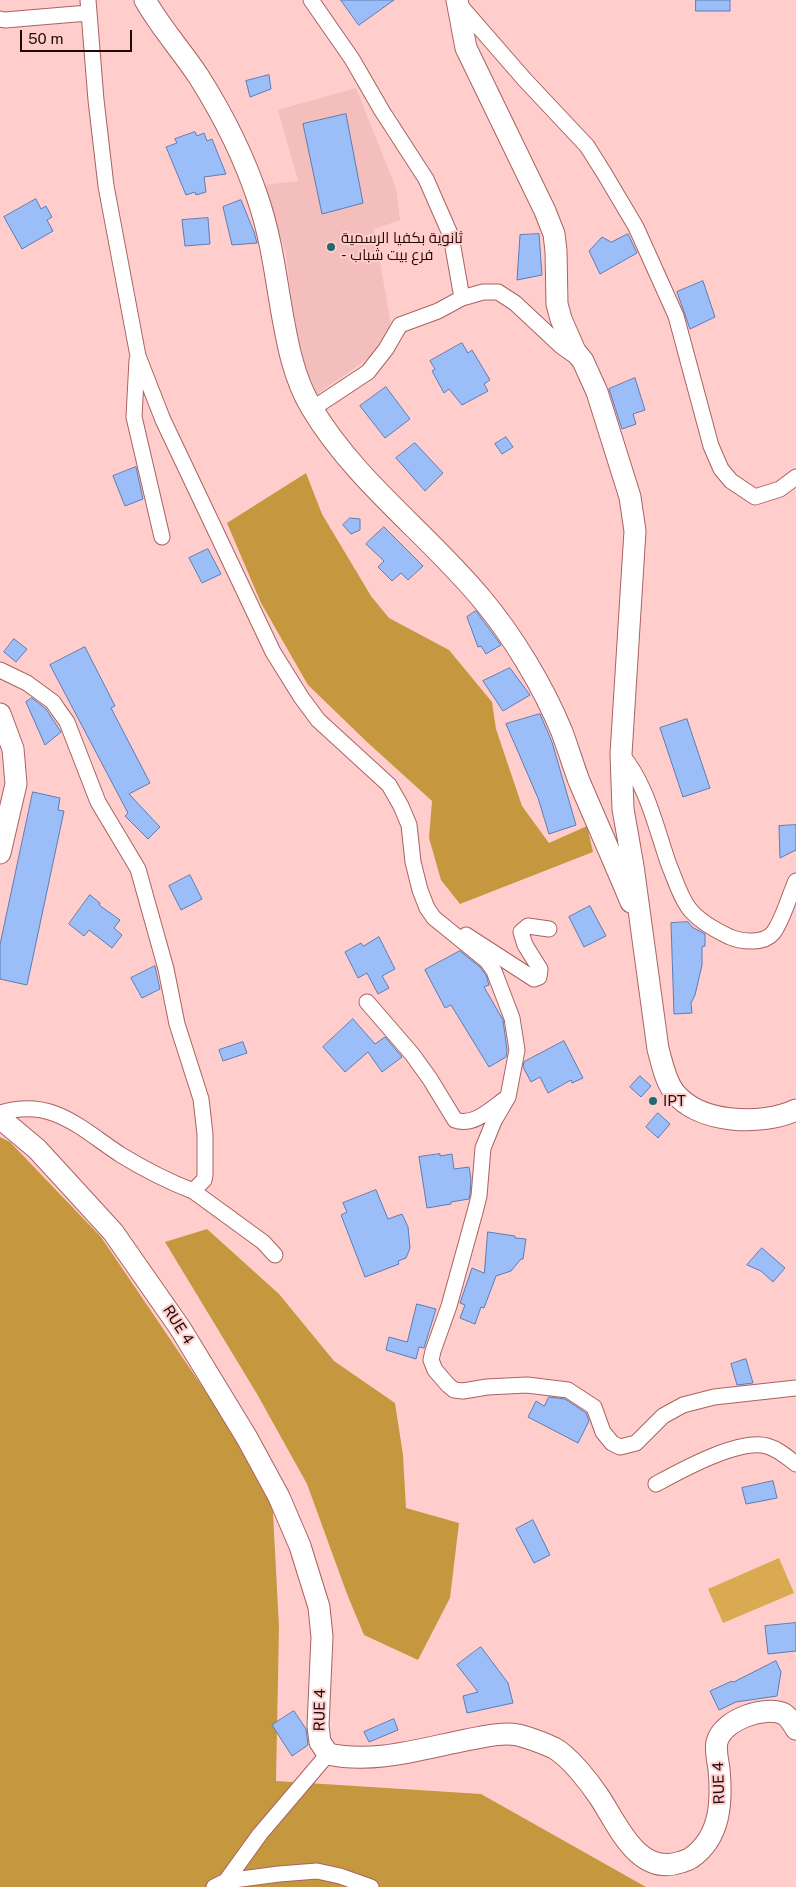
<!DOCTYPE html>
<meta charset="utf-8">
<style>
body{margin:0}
#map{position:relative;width:796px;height:1887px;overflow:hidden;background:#ffcecc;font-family:"Public Sans",sans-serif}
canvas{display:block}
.scale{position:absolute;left:20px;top:30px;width:112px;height:22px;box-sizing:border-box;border:2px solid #24090a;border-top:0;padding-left:6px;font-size:15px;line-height:18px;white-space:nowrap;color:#24090a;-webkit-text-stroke:4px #ffcecc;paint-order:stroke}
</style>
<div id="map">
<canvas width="796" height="1887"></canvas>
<div class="scale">50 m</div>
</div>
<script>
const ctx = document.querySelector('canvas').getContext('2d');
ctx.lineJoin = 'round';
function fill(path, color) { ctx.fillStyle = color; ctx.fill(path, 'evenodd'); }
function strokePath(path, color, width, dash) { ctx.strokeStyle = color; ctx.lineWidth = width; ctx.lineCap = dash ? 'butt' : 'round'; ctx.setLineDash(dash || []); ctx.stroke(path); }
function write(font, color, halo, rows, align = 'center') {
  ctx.font = font + ' "Public Sans",Cairo,sans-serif'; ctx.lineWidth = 4; ctx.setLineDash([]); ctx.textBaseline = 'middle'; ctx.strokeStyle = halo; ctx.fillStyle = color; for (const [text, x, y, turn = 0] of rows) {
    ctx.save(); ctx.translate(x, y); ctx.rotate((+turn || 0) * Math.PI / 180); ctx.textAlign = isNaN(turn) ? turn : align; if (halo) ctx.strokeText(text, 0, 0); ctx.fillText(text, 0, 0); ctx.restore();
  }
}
const built = new Path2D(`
 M356,88l40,100 4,32 -26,9 17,95 -7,17 -8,12 -59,41 -20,-47 -11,-93 -22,-69 34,-4 -20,-71z`);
const green = new Path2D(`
 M779,1558l15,35 -71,30 -15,-34z`);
const forest = new Path2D(`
 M306,473l16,41 49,82 18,22 60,32 43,52 4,27 26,77 27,37 38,-17 6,26 -133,52 -19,-24 -12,-42 3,-37 -65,-59 -59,-57 -47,-82 -34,-80z
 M0,1137l10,5 91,95 136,201 35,56 7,133 -3,154 205,13 165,93h-646z
 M207,1229l72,65 55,67 61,42 8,52 3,53 53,15 -9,75 -32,62 -54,-25 -17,-41 -40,-110 -50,-90 -92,-152z`);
const building = new Path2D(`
 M341,0h53l-35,25z
 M696,0h34v11h-34z
 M269,75l2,14 -21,8 -4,-16z
 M346,114l17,89 -41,11 -19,-90z
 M195,132l2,4 7,-3 3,8 5,-2 14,35 -22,3 2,15 -10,3 -1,-3 -9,3 -20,-48 11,-4 -2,-4z
 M36,199l5,10 5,-3 6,11 -5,3 6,11 -31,18 -18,-32z
 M241,200l13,32 3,11 -25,2 -9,-38z
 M208,218l2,26 -25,2 -3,-26z
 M539,234l3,41 -25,5 3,-45z
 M628,234l9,19 -37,21 -11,-23 13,-14 9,5z
 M703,281l12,36 -25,12 -13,-37z
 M462,343l6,10 4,-3 18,30 -6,4 4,7 -26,14 -13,-16 -5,4 -12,-22 3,-2 -5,-8z
 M635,378l10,32 -12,4 3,10 -14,5 -13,-40z
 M386,387l24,32 -25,19 -25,-32z
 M506,437l7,10 -11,7 -7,-10z
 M415,443l28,30 -18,18 -29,-33z
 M136,467l7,32 -18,7 -12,-30z
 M350,518l10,1v11l-9,4 -8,-9z
 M384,527l39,39 -15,14 -7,-7 -9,8 -14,-14 6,-6 -18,-17z
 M208,549l13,25 -19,9 -13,-25z
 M476,611l25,34 -15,9 -5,-8 -3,1 -11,-30z
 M14,639l13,10 -11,13 -12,-10z
 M85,647l30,59 -4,2 39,75 -21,11 31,33 -12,12 -23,-23 3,-3 -78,-148z
 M510,668l20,27 -27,16 -20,-30z
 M32,698l14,11 15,23 -16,13 -19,-43z
 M540,714l12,28 24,83 -27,9 -11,-36 -32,-74z
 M687,719l23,69 -27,9 -23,-69z
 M33,792l27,6 -2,12 6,1 -37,174 -27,-6v-34z
 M796,825v25l-16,8 -1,-32z
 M190,875l12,24 -21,11 -12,-24z
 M90,895l10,8 -1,2 21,15 -6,8 8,7 -10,13 -23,-18 -5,6 -15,-12z
 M590,906l16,30 -22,11 -15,-30z
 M688,922l4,5 13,7v12l-3,1v18l-7,30 -4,8 1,10 -18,1 -3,-91z
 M379,937l16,32 -13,7 7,12 -11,6 -11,-21 -9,5 -13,-26 16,-9 2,3z
 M460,951l20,16 6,8 3,10 -5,2 19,33 4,30 -1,7 -17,10 -38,-62 -6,3 -20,-38z
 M155,966l5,23 -18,9 -11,-20z
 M353,1019l22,25 10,-7 17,20 -20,15 -14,-20 -23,20 -22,-25z
 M564,1041l19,37 -11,5 -1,-3 -23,13 -8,-16 -9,5 -8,-15 1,-5z
 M243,1042l4,11 -24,8 -4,-11z
 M640,1076l11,10 -10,11 -11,-10z
 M658,1113l12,11 -12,14 -12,-11z
 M440,1154v2l12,-2 2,15 15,-2 2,12 -1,15 -1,5 -18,3v2l-24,4 -8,-51z
 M376,1190l12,29 14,-5 6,13 2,21 -4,10 -8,3 1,3 -34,13 -24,-62 6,-3 -4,-9z
 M488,1232l27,4v2l11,1 -3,20h-2l-10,12 -15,5 -12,32 -3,-1 -6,17 -15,-6 5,-13 -5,-2 12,-35 12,5z
 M762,1248l23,20 -12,14 -12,-11 -14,-6z
 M417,1304l19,5 -12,39 -5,-1 -3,12 -30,-9 3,-13 18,5z
 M746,1359l7,24 -16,2 -6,-21z
 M549,1397l16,2 21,14 3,8 -11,22 -50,-26 8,-16 8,5z
 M773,1481l4,17 -31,6 -4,-16z
 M533,1520l17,35 -16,8 -18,-34z
 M796,1623v28l-28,3 -3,-28z
 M481,1647l27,36 5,20 -46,10 -4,-17 15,-4 -21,-27z
 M776,1661l5,11 -4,24 -41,6 -17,8 -9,-19 22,-10 1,1z
 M294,1711l12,18 2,16 -16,11 -20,-31z
 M394,1719l4,11 -29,12 -5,-10z`);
const street = new Path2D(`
 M88,0l8,100 10,86 32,170 25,64 110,232 28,45 17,23 71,65 12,21 8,19 4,37 7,28 7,18 7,10 53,43 7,10 18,47 5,32 -9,47 -14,24 -11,27 -4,48 -4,16 -26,94 -16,45 -2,9 4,10 13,15 6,5 9,1 24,-4 40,-2 41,5 26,17 9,25 9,11 8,4 16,-4 27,-27 20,-11 31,-8 82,-9
 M311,0l41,59 30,52 44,68 25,57 11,62
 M458,3l67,77 62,66 17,27 32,54 40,89 35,130 10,23 10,12 24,16 25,-8 16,-12
 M0,19l5,1 83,-7
 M137,360l-3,57 28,120
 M312,409l56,-37 18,-23 14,-24 38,-14 24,-13 21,-6h15l17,11 46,43 17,12
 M0,670l27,13 26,19 4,6 10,14 31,80 40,67 28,100 11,55 24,75 4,35v41l-1,5 -11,11c-26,-10 -49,-22 -72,-36 -41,-27 -69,-58 -121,-42
 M621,754c26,30 35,74 48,111 6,14 10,29 19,42 10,14 27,23 42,30 12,5 34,7 43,-4 10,-13 16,-37 23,-52
 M466,935l68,44 5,-2 1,-8 -15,-24 -4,-13 7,-6 21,3
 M367,1002l45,52 18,25 25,41c18,7 36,-11 50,-21
 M193,1191l70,51 12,13
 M656,1484c24,-13 83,-46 111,-38 11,3 20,11 29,18
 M226,1881l53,-7 38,-3 23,5 31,11
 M214,1887l12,-6 34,-47 68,-80`);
const secondary = new Path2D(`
 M145,0c15,27 37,51 54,77 24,38 45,80 59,122 12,35 17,72 23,108 6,34 12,70 30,100 44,74 115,125 170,191 32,38 62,88 81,134 6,16 11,33 17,49 17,40 35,80 52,121
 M457,0l9,48 79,163 9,23 2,17 1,53 4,15 14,32 8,10 14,31 33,105 5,34 -14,223 2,55 10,57 25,183c4,14 7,31 16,43 25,32 88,34 122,18
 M0,714l13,35 3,35 -16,69
 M0,1118l37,31 76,83 67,96 67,110 32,59 21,49 19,61 3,30 -4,89 2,16 8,12c46,10 93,-5 138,-14 17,-3 35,-8 52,-5 12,3 25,8 36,13 16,9 36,35 46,50 18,28 39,79 81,64 3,-1 7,-2 10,-4 30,-21 31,-57 28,-89 -1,-8 -4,-19 -2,-27 5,-22 48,-37 67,-28 5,3 9,10 12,15`);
const markers = [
 [331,247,5,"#1f6b70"],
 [653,1101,5,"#1f6b70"]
];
const poiNames = [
 ["ثانوية بكفيا الرسمية",341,238],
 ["- فرع بيت شباب",341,255],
 ["IPT",663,1101]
];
const streetNames = [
 ["RUE 4",178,1325,57],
 ["RUE 4",320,1710,-89],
 ["RUE 4",719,1783,-92]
];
fill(built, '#f3bebc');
fill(green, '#d9aa52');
fill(forest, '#c59840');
fill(building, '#9bbef9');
strokePath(building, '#5c7cb2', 1);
strokePath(street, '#a96261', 17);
strokePath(secondary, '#a96261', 23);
strokePath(street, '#fff', 15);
strokePath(secondary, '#fff', 21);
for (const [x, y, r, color] of markers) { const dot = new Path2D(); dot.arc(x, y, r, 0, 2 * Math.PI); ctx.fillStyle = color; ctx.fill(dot); strokePath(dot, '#ffcecc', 2); }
write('15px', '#24090a', '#ffcecc', poiNames, 'left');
write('15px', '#24090a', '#ffcecc', streetNames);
</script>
